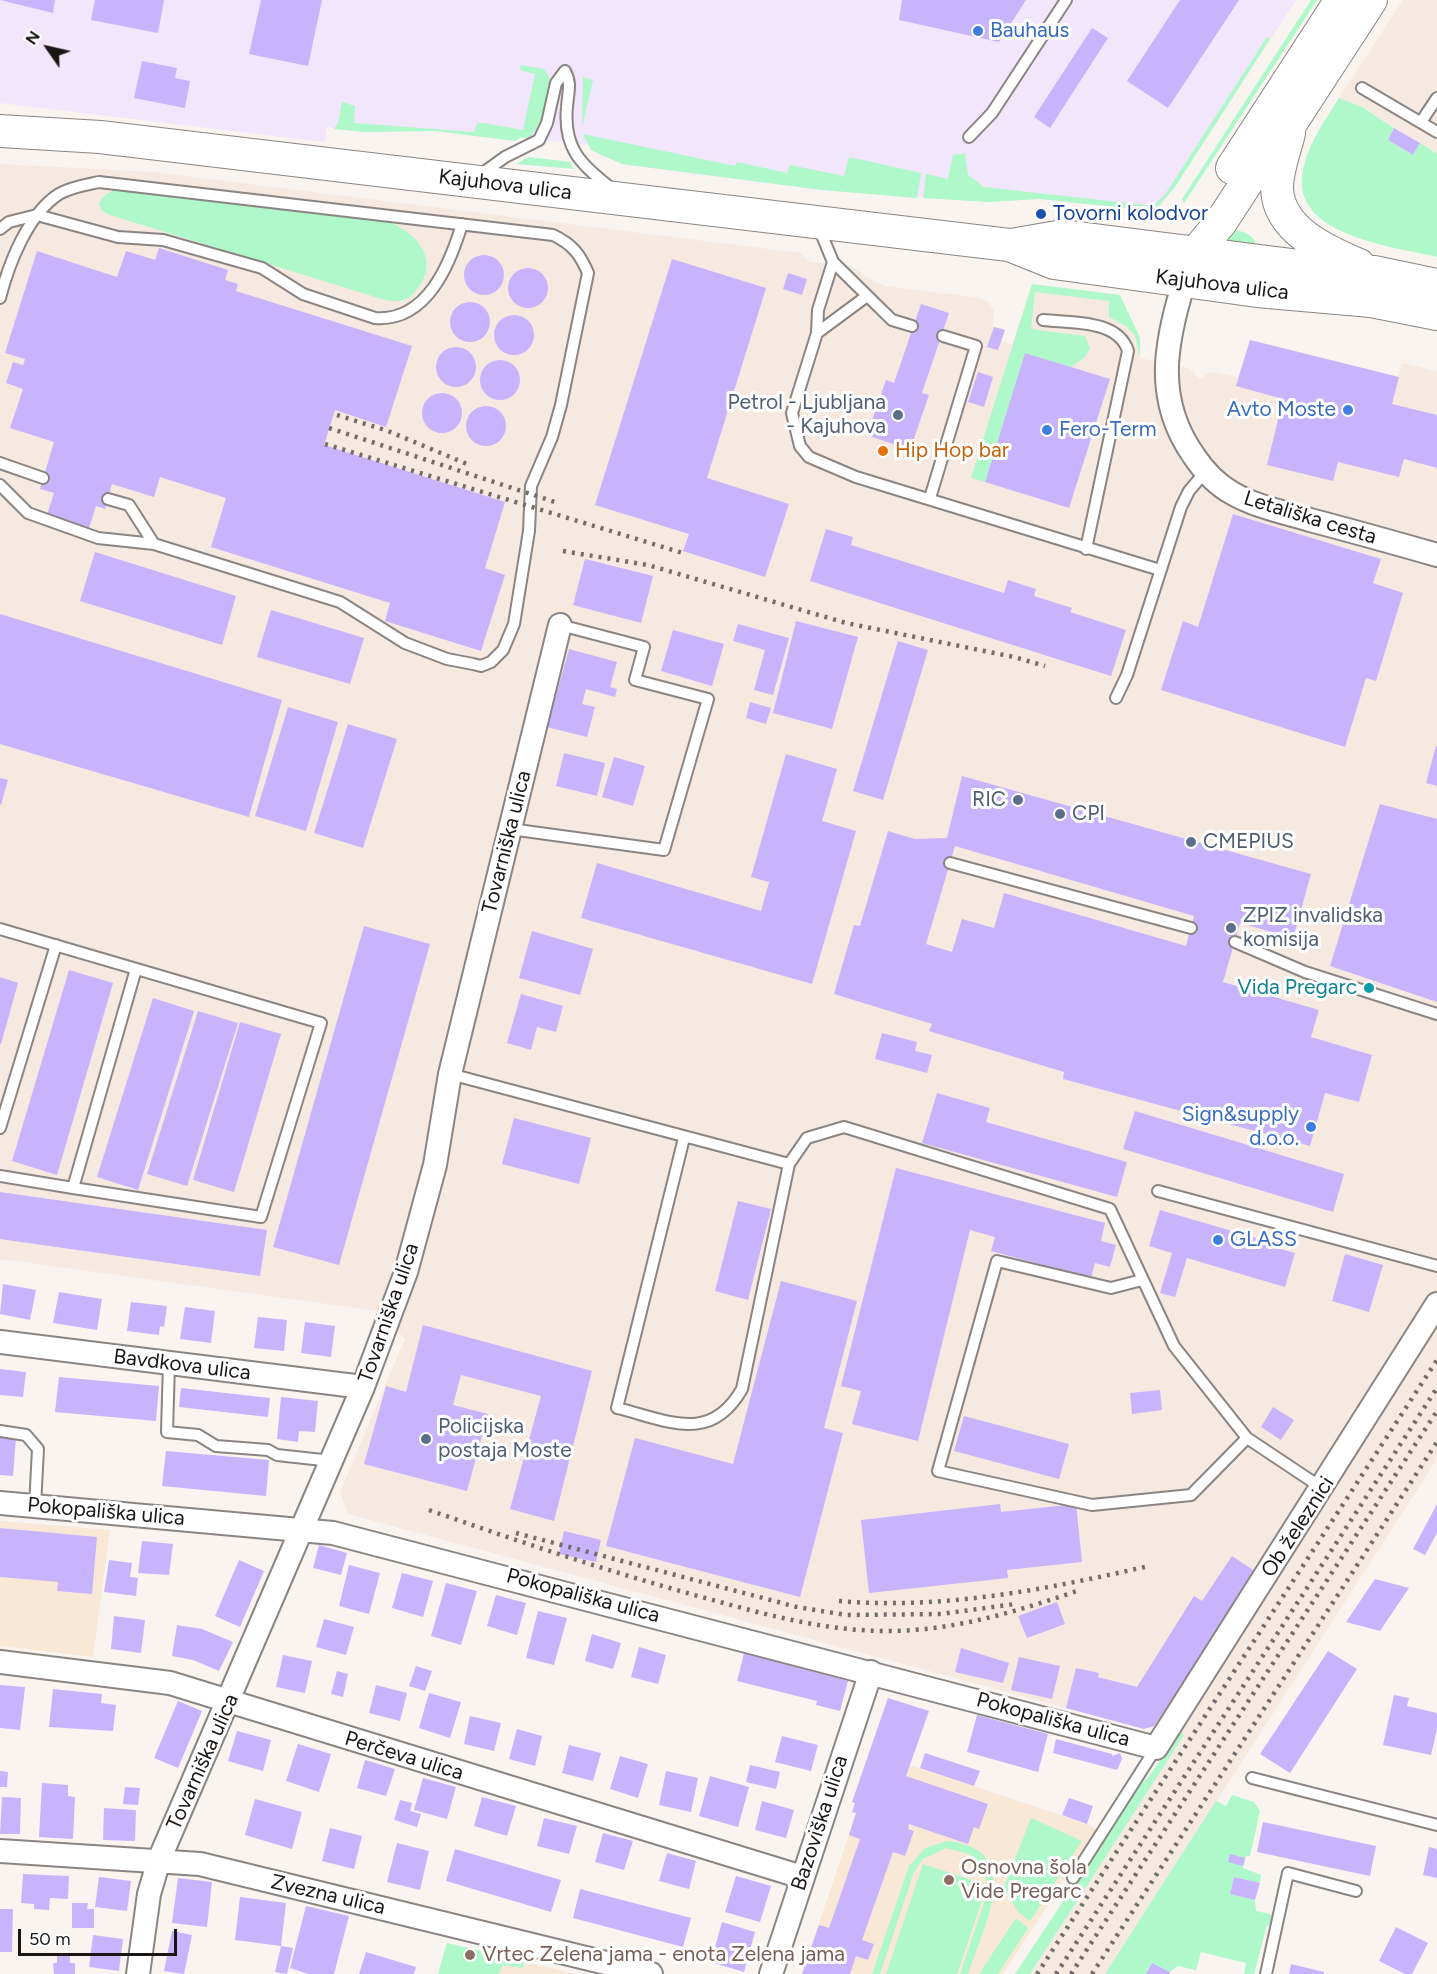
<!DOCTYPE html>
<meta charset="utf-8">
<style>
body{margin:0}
#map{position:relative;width:1437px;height:1974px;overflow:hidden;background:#f9f4f0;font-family:Figtree,sans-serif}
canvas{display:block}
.north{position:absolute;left:18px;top:18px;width:60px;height:60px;-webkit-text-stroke:4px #fff;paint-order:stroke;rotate:304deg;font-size:16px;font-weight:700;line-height:24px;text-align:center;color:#191716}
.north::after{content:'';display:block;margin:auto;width:21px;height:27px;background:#191716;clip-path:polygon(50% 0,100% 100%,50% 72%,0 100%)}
.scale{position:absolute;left:18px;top:1929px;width:159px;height:27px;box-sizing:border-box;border:3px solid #191716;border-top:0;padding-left:8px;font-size:18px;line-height:21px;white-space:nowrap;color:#191716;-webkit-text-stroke:4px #fff;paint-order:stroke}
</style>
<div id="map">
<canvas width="1437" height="1974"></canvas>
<div class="north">N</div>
<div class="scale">50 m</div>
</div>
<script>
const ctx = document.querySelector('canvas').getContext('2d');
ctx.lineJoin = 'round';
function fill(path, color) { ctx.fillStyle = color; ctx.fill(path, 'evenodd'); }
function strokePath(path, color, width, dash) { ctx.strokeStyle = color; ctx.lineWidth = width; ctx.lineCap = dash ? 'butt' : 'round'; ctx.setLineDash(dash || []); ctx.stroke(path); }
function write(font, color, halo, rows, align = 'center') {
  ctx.font = font + ' Figtree,sans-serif'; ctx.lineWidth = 6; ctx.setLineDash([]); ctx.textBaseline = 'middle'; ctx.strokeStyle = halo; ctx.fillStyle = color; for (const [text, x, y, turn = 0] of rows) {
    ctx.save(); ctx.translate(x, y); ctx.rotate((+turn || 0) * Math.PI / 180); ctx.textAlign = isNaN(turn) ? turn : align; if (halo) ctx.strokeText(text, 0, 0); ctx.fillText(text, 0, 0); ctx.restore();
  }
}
const commercial = new Path2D(`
 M0,0h1296l-119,184 -16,21 -10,6 -112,-12 -50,3 -167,-12 -195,-25 -28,-10 -12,-10 -66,-8 -6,4 -80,-10 -71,1 -37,-5 -3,15 -324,-39z`);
const built = new Path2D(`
 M1403,0h34v154l-75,-47 -23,-9z
 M0,164l153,8 647,81 10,9 42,4 14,11 19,9 96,12 9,6 4,7 -1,15 12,4 -4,11 11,4 20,-61 88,11 20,43v20l48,10 12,11 10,-7 28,5 12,-37 148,37 4,-14 35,8v1088l-332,515h-75l153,-240 -27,-10 -12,5 -796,-215 -8,-22 65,-153 -27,-28 -378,-52z`);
const education = new Path2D(`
 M0,1521l110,9 -17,127 -93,-11z
 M888,1698l41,13 -19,54 177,59 10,5 -94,145h-201l54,-161 -1,-10 -3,-1z
 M447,1943l129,31h-138z`);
const green = new Path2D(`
 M1311,0h6l-133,203 -2,-4z
 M1267,37l3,2 -93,145 -21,25 -10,1 -107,-11 -50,3 -66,-4 3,-24 22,5 5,-24 12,-2 3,22 16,12 170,19 12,-13z
 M521,65l23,4 6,10 -9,42 -12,18 -8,-2 -6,4 -80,-10 -71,1 -30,-3 4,-5 4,-22 13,4 -1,17 120,9 3,-9h7l39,7 12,-56 -15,-4z
 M583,77l10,3 -11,47z
 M1339,98l23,9 32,21 -6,12 25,15 7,-12 17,11v103c-40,-10 -141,-20 -135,-80 3,-29 22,-55 37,-79z
 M583,134l152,32 2,-4 50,11 3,-8 54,11 5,-19 72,16 -4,25 -95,-8 -200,-26 -31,-14z
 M529,157l41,5 4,7 -58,-5z
 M116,189l266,31c30,8 60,37 36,68 -5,6 -10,12 -18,13 -10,1 -19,-2 -28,-5l-262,-81 -8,-4 -3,-7 5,-8z
 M1225,229c15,2 28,2 32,18l-33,-4z
 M1032,284l88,11 20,43v20l-5,-23 -9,-9 -17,-9v-16l-74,-9 -4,37 54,7 5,12 -5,9 -14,10 -46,-14 -40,129 -14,-4z
 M1180,1732l4,3 -154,239h-15l127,-192 5,-3z
 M1232,1795l22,7 6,9 -10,45h-4l-3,12 18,7 -1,8 -26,-6 -4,17 25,6 1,11 14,3 3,4 -2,8 -4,-1 -13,49h-10l2,-11 -45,-11 -5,18 -18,-4 -8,6 -18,-9 -6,11h-41l111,-173 10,5z
 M1031,1818l51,23 -52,80 -12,-9 -14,-25z
 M947,1841c80,7 36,88 21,133h-8l27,-80 -2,-21 -16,-19 -23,-6 -23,11 -9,13 -34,102h-8l37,-108 16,-18z
 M923,1864l61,20 1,8 -28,82h-71z
 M1016,1918l12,10 -30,46h-19z
 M447,1943l77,18 -1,7 -20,-3 -5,9h-60z`);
const building = new Path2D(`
 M0,0h55l-2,13z
 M95,0h69l-6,33 -67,-13z
 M261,0h61l-14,66 -59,-12z
 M902,0h124l-27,42 -100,-22z
 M1180,0h59l-71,108 -41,-27z
 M1092,28l16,10 -58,90 -16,-11z
 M142,61l35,7 -2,10 15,3 -5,27 -51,-10z
 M1394,128l26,15 -7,12 -25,-15z
 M159,248l69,22 -3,10 13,4 -2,7 176,55 -26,81 -51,-17 -11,35 181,57 -20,66 20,7 -24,76 -96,-30 5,-18 -179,-56 15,-49 -66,-21 -6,20 -42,-13 -7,25 -9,-3 -7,22 -42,-13 7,-22 -14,-4 14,-47 -44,-14 13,-39 -17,-6 7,-21 10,3 2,-6 -20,-6 32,-102 80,26 9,-26 29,9z
 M464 275a20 20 0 1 1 40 0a20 20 0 1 1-40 0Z
 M672,259l94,29 -59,190 82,26 -24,73 -82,-26 6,-17 -94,-29z
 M508 288a20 20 0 1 1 40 0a20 20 0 1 1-40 0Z
 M788,273l19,6 -5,16 -19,-6z
 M450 322a20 20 0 1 1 40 0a20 20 0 1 1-40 0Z
 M921,304l28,9 -27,80 7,2 -19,55 -43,-15 19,-55 8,3z
 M494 335a20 20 0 1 1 40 0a20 20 0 1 1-40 0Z
 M994,327l11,3 -7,20 -11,-3z
 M1250,340l149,37 -7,27 45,11v53l-33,-9 -5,18 -61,-15 -5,19 -66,-16 16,-66 -47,-13z
 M436 367a20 20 0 1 1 40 0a20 20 0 1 1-40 0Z
 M1025,353l85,26 -41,129 -84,-26z
 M480 380a20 20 0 1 1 40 0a20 20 0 1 1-40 0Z
 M978,372l15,5 -9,30 -16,-5z
 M422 413a20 20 0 1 1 40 0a20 20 0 1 1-40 0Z
 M466 426a20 20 0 1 1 40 0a20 20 0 1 1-40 0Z
 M1233,514l148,45 -8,24 30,10 -27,88 -10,-3 -21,69 -184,-57 22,-69 15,6z
 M826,529l27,8 -2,8 153,48 4,-13 28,9 -2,7 38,12 -2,4 56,18 -15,46 -301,-95z
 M95,552l141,44 -14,49 -142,-44z
 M585,559l68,17 -12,47 -68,-18z
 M271,610l93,28 -14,46 -93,-27z
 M0,614l282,86 -33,117 -249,-73z
 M796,621l62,16 -26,92 -59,-16z
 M738,624l51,14 -16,57 -19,-5 11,-40 -32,-9z
 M673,630l51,14 -12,42 -51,-15z
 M898,641l30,9 -45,150 -30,-9z
 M569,649l48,13 -7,25 7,2 -2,8 -29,-8 -4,15 13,3 -8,30 -40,-10z
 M750,702l21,6 -5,16 -20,-6z
 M288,707l50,15 -32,109 -51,-15z
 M348,724l49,15 -34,109 -49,-15z
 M1436,746h1v40l-11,-3z
 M564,753l41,10 -8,33 -41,-10z
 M786,754l51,15 -15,52 34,10 -44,153 -231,-66 16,-55 164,48 8,-29 -18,-5z
 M614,757l31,9 -12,40 -31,-9z
 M962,776l349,98 -18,64 -53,-15 -17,59 96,28 -8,27 61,18 -13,47 -34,-9 -15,53 -247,-67 1,-7 -135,-41 3,-7 -98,-30 20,-69 6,1 28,-95 27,8 32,-1zM955,846l239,70 -8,30 -182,-53 -10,35 -32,-9 -10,33 -26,-8z
 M0,778l8,2 -7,25 -1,-1z
 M1380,804l57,15v183l-107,-36z
 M364,926l66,18 -91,321 -66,-18z
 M532,931l61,18 -13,46 -61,-17z
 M69,970l44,13 -56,192 -45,-14z
 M0,977l18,6 -17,61h-1z
 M521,994l42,12 -7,26 -19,-5 -6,23 -24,-7z
 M153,998l41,13 -56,179 -41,-13z
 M198,1011l40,12 -51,163 -40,-12z
 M240,1022l41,12 -47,158 -41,-12z
 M882,1033l35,9 -2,9 17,4 -5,18 -52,-14z
 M937,1093l53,15 -4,14 141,40 -10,35 -195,-54z
 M1135,1111l209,63 -11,38 -210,-63z
 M514,1118l77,20 -12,46 -77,-20z
 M896,1168l209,55 -4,18 15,4 -6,22 -15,-4 -4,15 -100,-27 4,-14 -25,-7 -52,211 -66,-17 9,-33 -20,-5z
 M0,1192l267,38 -7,46 -260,-37z
 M738,1201l33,8 -23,91 -33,-9z
 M1160,1210l96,28 -1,4 40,11 -10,34 -98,-29 -12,39 -15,-4 12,-40 -23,-7z
 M1345,1254l38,11 -14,47 -37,-11z
 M781,1281l76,20 -33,127 19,5 -43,164 -194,-51 29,-108 98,26z
 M3,1284l33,6 -6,30 -30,-6z
 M59,1292l43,7 -5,31 -44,-7z
 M131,1302l36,4 -3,21 -4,-1 -1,9 -32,-4z
 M185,1307l30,4 -4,32 -31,-4z
 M258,1317l29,3 -3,31 -30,-3z
 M305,1322l30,4 -4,31 -30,-4z
 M423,1325l169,46 -38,150 -44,-12 31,-113 -80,-21 -8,30 35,9 -21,77 -103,-27 22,-78 20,6z
 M0,1369l26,3 -3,25 -23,-2z
 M59,1377l100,9 -3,35 -101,-9z
 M181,1388l89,10 -2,19 -89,-10z
 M1160,1390l2,20 -30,4 -2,-21z
 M281,1397l37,4 -3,31 -16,-1 -1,11 -21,-3z
 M1273,1407l21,13 -13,20 -20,-13z
 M964,1416l105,28 -10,35 -105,-28z
 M0,1436l16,2 -3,38 -13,-1z
 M166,1451l103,9 -3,36 -104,-10z
 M1000,1504l1,8 75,-8 6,58 -75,8 1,8 -139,15 -8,-73z
 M1437,1504v29l-12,22 -12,-6z
 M0,1528l97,9 -5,57 -35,-3 1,-9 -58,-5z
 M564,1531l37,9 -5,22 -37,-8z
 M142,1541l31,3 -4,31 -31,-2z
 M319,1545l28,8 -6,22 -28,-7z
 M1232,1556l24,16 -102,154 -10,3 -78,-21 10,-40 23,5 -1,4 39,10 57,-91 8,5z
 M109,1560l23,3 -2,14 8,1 -2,18 -32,-4z
 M239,1560l25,11 -24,56 -25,-11z
 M349,1565l31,8 -11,41 -30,-8z
 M402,1573l31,8 -10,36 -31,-9z
 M1375,1579l34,9 -29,43 -34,-9z
 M446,1583l31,8 -16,54 -30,-9z
 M496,1595l30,8 -9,32 -30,-9z
 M1057,1602l8,22 -38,14 -9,-22z
 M538,1611l29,7 -13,47 -28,-7z
 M114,1616l31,4 -4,33 -30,-4z
 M324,1619l30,8 -8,28 -30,-8z
 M177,1625l25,4 31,13 -14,29 -26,-11 -21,-4z
 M592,1634l29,9 -8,26 -28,-8z
 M639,1647l27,8 -8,29 -27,-7z
 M961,1648l48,15 -6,20 -48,-11z
 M1328,1651l29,18 -67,104 -30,-19z
 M744,1653l104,28 -8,30 -24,-6 1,-4 -80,-20z
 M283,1655l29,6 -7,32 -29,-6z
 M1019,1657l41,9 -8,33 -41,-9z
 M416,1666l16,5 -7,20 -16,-5z
 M337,1671l11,3 -5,23 -12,-3z
 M0,1685l25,2 -5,43 -20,-2z
 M376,1685l31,8 -7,28 -31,-8z
 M53,1689l49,5 -1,9 15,2 -3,26 -64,-4z
 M429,1693l32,9 -11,36 -31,-10z
 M1394,1695l15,3 -2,8 30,7v16l-6,26 -48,-10z
 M888,1698l41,13 -23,65 82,28 -9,25 -5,-2 -6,17 -59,-20 -1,5 6,2 -9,25 -12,-4 -31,88 12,4 -6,16 -12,-4 -6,18h-48l17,-49 10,3 31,-89 -11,-4 7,-22 -4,-1 3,-9 -3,-1z
 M178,1701l24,10 -24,57 -24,-10z
 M977,1715l71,19 -10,38 -71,-20z
 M470,1716l31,7 -7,28 -30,-7z
 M517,1729l25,7 -7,30 -26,-7z
 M237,1731l34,9 -8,31 -35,-10z
 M782,1736l36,9 -7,26 -36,-9z
 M1056,1739l56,15v2l8,-3 2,6 -5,11 -64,-17z
 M298,1744l33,10 -12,38 -33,-11z
 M569,1745l32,8 -8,28 -31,-8z
 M925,1753l55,18 -6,15 -54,-18z
 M620,1756l28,8 -10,34 -28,-9z
 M365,1760l30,9 -9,27 -29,-8z
 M750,1765l30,7 -4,17 -30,-7z
 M0,1771l8,1 -1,15h-7z
 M666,1771l32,7 -7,34 -32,-7z
 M710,1776l39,11 -11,40 -39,-11z
 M423,1778l33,9 -9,32 -33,-9z
 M42,1783l26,2v11l7,1 -2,42 -34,-2z
 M125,1787l15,1 -2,17 -15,-1z
 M2,1797l19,1 -1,36h-20z
 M482,1797l34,9 -9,30 -33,-10z
 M1069,1798l24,8 -6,18 -25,-9z
 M255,1799l47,13 -10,37 -47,-14z
 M400,1800l12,3 -2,8 11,3 -4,13 -23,-7z
 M762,1801l32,9 -8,28 -31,-8z
 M104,1808l32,2 -1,31 -32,-1z
 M544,1818l33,8 -8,28 -32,-8z
 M1263,1822l113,24 -6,30 -113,-24z
 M330,1828l32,8 -8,33 -32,-8z
 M603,1833l30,8 -9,29 -29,-8z
 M397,1843l32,8 -9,39 -33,-8z
 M1429,1847l8,2v29l-14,-3z
 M455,1849l106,31 -10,32 -105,-31z
 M667,1853l29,8 -7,28 -30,-8z
 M1230,1854l15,4 -2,8 -15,-4z
 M23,1874l46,2 -1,23 -18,-1 -1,12 -15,-1v-5l-13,-1z
 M736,1876l35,10 -11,36 -35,-10z
 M99,1877l32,4 -4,30 -32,-4z
 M1234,1877l26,6 -5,17 -25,-6z
 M178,1878l34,4 -5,45 -35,-4z
 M580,1889l111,29 -8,29 -110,-29z
 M240,1897l46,6 -5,43 -46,-6z
 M72,1903h16l-1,6h7v19h-22z
 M306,1906l43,10 -15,58h-26l-18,-6z
 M0,1909h13l-1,43h-12z
 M722,1922l33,10 -11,40 -33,-10z
 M1396,1927l32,16 -16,31h-7l-26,-13z
 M172,1931l20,4 -8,39 -20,-3z
 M93,1935l30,4 -4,32 -30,-4z
 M281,1946l12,2 -6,26 -12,-2z
 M366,1952l50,15 -2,7h-55z
 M70,1955v8h5v11h-21l-1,-11h4v-7z
 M1152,1963l18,9 -1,2h-23z
 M1291,1964l33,8v2h-35z`);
const service = new Path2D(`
 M1362,88l75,44
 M1421,122l16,-24
 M969,137l23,-24 74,-113
 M480,175l25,-18 34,-17 8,-17 9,-40 9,-12c7,13 3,21 2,36 -4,41 14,58 44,81
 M819,228l14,34 59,58 20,6
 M0,229l9,-7 28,-7 81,22 45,3 99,28 41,26 72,24c52,4 75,-54 87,-94
 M833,262l-15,48 -1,23 -25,80 8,33 9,11 47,20 304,93
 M0,298c9,-35 28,-84 59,-104 12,-7 26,-9 40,-12l454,53c19,9 27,19 35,38l-27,132 -9,32 -21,49 -2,45 -15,93 -11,26 -12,12 -10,4 -8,-2 -26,-5 -42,-16 -65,-41 -186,-58 -56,-6 -70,-25 -28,-28
 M1043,320c27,3 75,-1 85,31l-42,198
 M817,333l50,-37
 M0,463l43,15
 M930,498l46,-152 -33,-10
 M108,499l21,6 25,39
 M1116,698l11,-23 54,-168 8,-16 16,-19
 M510,829l154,21 44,-151 -73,-19 9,-33 -84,-22
 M950,863l241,65
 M0,929l321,94 -60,194 -188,-29 63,-219
 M1235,942l70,30 132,42
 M450,1074l339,90 18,-26 37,-11 266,82 64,137 73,92 75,50
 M0,1128l56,-183
 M684,1138l-67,270c50,12 93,37 125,-19l47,-225
 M0,1176l73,12
 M1158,1191l279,75
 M1142,1280l-31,8 -114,-27 -59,210 154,34 99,-10 56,-57
 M169,1363l-2,69 31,3 18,11 52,4 9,5 55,6
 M0,1431l26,4 12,14 -3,57
 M1252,1778l185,47
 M1073,1878l83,-130
 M1266,1974l22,-101 68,18`);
const minor = new Path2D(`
 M1184,282c-19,61 -30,118 10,174 10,15 22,28 38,37 24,14 52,19 78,27 42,11 85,23 127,35
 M0,1342l363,45
 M0,1503l333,30 823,215 281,-444
 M0,1662l170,21 632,194
 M0,1851l200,13 451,110
 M138,1974l11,-80 10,-34 204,-473 43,-115 29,-107 15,-91 110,-449
 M771,1974l100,-302`);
const secondary = new Path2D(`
 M0,131l100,6 909,108 45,18 203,28 114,10 66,13
 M1289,133c-4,17 -12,37 -12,55 1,42 49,63 82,77
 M1232,168l109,-168
 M1011,245l52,-9 292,37 19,-1 63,13
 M1189,269l5,-14 27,-33 45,-69 25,-30 80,-123`);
const rail = new Path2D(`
 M337,415l51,16 79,33
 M329,428l229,75
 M325,444l361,110
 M563,551l85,14 198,58 168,34 31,9
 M429,1510c94,33 184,63 280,89 58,16 117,32 178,32 66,0 128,-19 190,-40
 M516,1533l281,74 49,8 95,-1 74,-10
 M839,1601c104,9 209,-12 310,-35
 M1037,1974l400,-614
 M1056,1974l381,-586
 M1071,1974l366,-563
 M1092,1974l345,-532`);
const markers = [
 [978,31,6,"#3f7fe0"],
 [1041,214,6,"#1a4fb4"],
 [1348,410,6,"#3f7fe0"],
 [898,415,6,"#5c6f8a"],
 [1047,430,6,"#3f7fe0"],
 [883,451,6,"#e8710a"],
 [1018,800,6,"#5c6f8a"],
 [1060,814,6,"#5c6f8a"],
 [1191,842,6,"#5c6f8a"],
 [1231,928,6,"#5c6f8a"],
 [1369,988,6,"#0f9aa8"],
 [1311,1127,6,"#3f7fe0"],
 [1218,1240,6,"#3f7fe0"],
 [426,1439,6,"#5c6f8a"],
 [949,1880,6,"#8d6e63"],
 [470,1955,6,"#8d6e63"]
];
const shopNames = [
 ["Bauhaus",990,31],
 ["Avto Moste",1336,410,"right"],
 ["Fero-Term",1059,430],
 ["Sign&supply",1299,1115,"right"],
 ["d.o.o.",1299,1139,"right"],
 ["GLASS",1230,1240]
];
const streetNames = [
 ["Kajuhova ulica",505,185,7],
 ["Kajuhova ulica",1222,285,7],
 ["Letališka cesta",1310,518,17],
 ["Tovarniška ulica",507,842,-76],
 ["Tovarniška ulica",389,1313,-71],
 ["Bavdkova ulica",182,1365,7],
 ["Pokopališka ulica",106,1512,5],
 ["Ob železnici",1298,1527,-57],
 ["Pokopališka ulica",583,1596,15],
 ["Pokopališka ulica",1053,1720,15],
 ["Perčeva ulica",404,1756,17],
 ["Tovarniška ulica",203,1762,-66],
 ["Bazoviška ulica",820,1823,-72],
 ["Zvezna ulica",328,1895,13]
];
const transitNames = [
 ["Tovorni kolodvor",1053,214]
];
const serviceNames = [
 ["Petrol - Ljubljana",886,403,"right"],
 ["- Kajuhova",886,427,"right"],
 ["RIC",1006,800,"right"],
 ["CPI",1072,814],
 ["CMEPIUS",1203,842],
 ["ZPIZ invalidska",1243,916],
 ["komisija",1243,940],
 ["Policijska",438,1427],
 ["postaja Moste",438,1451]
];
const foodNames = [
 ["Hip Hop bar",895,451]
];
const cultureNames = [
 ["Vida Pregarc",1357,988]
];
const educationNames = [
 ["Osnovna šola",961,1868],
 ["Vide Pregarc",961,1892],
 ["Vrtec Zelena jama - enota Zelena jama",482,1955]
];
fill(commercial, '#f1e6fb');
fill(built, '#f5e9e0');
fill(education, '#f9e8d6');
fill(green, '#aef8ca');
fill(building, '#c8b4fd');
strokePath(service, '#8a8582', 14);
strokePath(minor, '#8a8582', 26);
strokePath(secondary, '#8a8582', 34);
strokePath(service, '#fff', 10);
strokePath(minor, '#fff', 22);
strokePath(secondary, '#fff', 32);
strokePath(rail, '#706d6b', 4.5, [3, 6]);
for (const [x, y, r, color] of markers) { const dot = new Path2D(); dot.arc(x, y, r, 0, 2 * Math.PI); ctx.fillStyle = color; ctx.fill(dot); strokePath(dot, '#fff', 2); }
write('21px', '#366cbe', '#fff', shopNames, 'left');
write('21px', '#191716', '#fff', streetNames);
write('21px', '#164399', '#fff', transitNames, 'left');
write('21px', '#4e5e75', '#fff', serviceNames, 'left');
write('21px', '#c56008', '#fff', foodNames, 'left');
write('21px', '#0d838f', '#fff', cultureNames, 'right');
write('21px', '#785e54', '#fff', educationNames, 'left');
</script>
